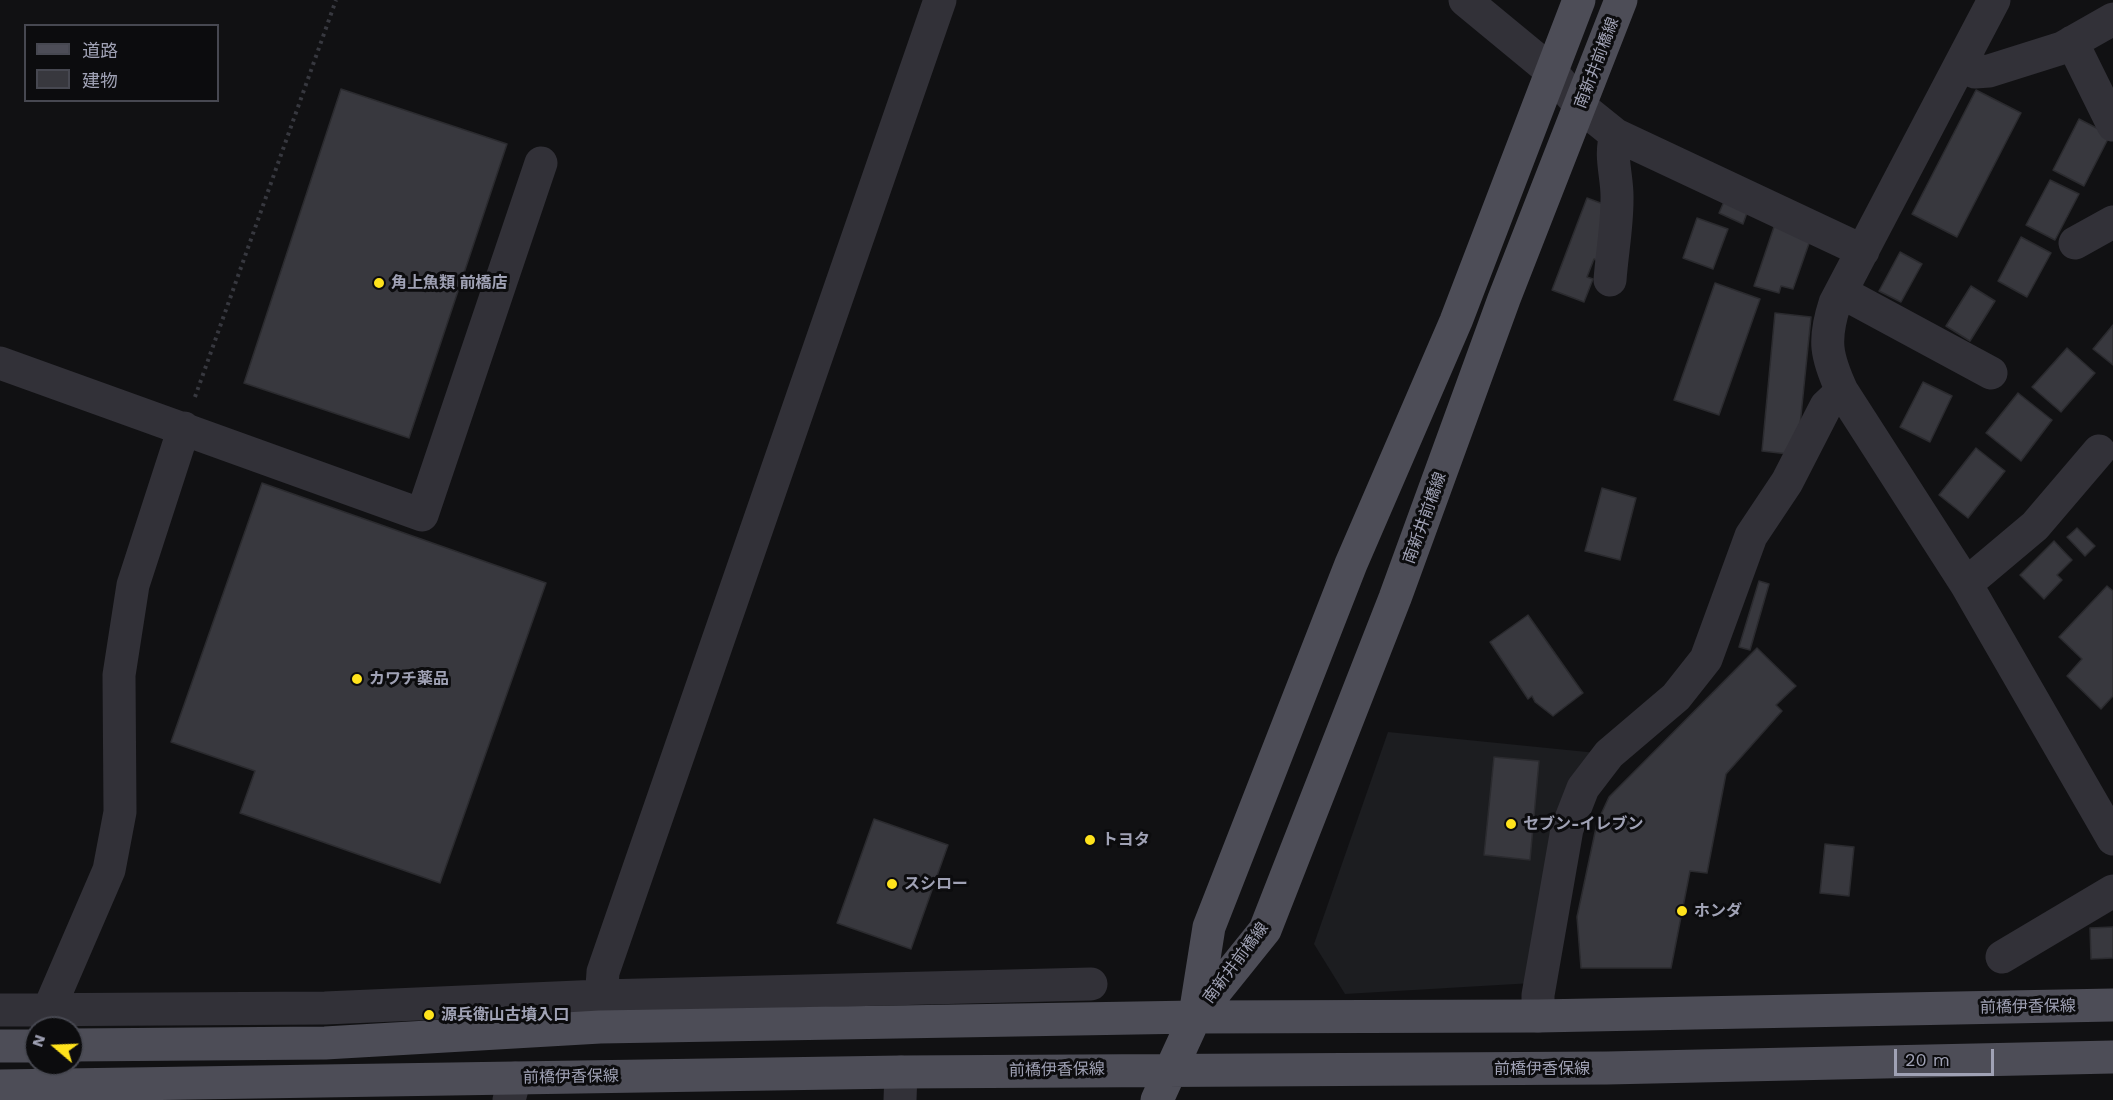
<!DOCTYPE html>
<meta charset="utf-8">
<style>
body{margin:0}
#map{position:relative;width:2113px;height:1100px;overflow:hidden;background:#111113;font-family:"Work Sans","Noto Sans JP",sans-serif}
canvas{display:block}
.legend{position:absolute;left:24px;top:24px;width:195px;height:78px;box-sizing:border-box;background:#0c0c0e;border:2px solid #474851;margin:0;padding:8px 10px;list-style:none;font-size:18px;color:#a0a2b5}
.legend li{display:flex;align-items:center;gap:12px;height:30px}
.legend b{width:30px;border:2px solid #474851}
.north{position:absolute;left:24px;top:1016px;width:60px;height:60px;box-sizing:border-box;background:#0c0c0e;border:2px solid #474851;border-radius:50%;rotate:289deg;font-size:16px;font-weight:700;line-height:24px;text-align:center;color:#a0a2b5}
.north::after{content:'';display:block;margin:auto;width:21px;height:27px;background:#ffe31c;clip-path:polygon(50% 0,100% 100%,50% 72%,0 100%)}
.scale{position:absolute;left:1894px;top:1049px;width:100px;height:27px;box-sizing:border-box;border:3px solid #a0a2b5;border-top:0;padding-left:8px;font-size:18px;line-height:21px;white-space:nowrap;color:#a0a2b5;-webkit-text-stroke:4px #0c0c0e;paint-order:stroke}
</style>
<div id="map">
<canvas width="2113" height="1100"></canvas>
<ul class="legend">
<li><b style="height:8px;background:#4d4d57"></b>道路</li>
<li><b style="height:16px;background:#38383e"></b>建物</li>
</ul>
<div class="north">N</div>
<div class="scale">20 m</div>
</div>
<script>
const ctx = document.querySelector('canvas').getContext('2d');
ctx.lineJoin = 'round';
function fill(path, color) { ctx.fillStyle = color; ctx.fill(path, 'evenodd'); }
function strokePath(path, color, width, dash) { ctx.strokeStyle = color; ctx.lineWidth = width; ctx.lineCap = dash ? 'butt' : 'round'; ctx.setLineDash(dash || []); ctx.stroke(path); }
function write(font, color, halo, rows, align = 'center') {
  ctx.font = font + ' "Work Sans","Noto Sans JP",sans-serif'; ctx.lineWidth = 6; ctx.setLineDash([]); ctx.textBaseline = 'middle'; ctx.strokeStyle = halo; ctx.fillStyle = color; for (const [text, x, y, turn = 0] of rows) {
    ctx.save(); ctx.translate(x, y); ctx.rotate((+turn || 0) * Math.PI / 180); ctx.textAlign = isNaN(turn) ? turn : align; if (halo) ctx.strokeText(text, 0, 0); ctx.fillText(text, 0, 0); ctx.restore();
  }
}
const built = new Path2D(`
 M1388,732l209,21 -64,230 -188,11 -31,-50z`);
const building = new Path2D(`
 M341,89l166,55 -98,294 -165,-55z
 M1976,90l45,23 -64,124 -45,-23z
 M2079,119l31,16 -26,51 -31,-16z
 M2050,180l29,14 -24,46 -29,-15z
 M1726,197l23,10 -6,17 -24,-11z
 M1587,198l27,10 -14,54 -6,-3 -7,18 6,2 -9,23 -32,-12z
 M1778,215l35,17 -20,57 -12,-3 -2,7 -25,-7z
 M1697,218l31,11 -15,40 -30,-11z
 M2021,237l30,16 -24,44 -29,-16z
 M1900,252l22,12 -21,38 -22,-11z
 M1715,283l45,16 -41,116 -45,-15z
 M1971,286l24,15 -25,40 -24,-15z
 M1775,313l36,4 -14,138 -35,-4z
 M2113,325v40l-20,-16z
 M2067,348l28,25 -34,39 -29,-25z
 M1923,382l29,14 -22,46 -30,-15z
 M2018,393l34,27 -31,41 -35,-28z
 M1976,448l29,23 -37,47 -29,-23z
 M262,483l284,100 -106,300 -200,-70 15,-42 -84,-29z
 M1602,488l34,10 -16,62 -35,-9z
 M2077,528l18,18 -10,10 -18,-19z
 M2054,541l18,19 -15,15 5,5 -18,19 -24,-24z
 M1759,581l10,3 -19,66 -11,-3z
 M2107,586l6,5v105l-12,13 -34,-33 15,-17 -23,-22z
 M1528,615l55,78 -30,23 -18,-14 -3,-6 -4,3 -38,-57z
 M1757,648l39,38 -20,19 6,6 -56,63 -19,99 -17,-2 -19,97h-90l-4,-51 20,-94 12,-26z
 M1494,757l45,4 -9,99 -46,-5z
 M874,819l74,26 -37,104 -74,-26z
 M1825,844l29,3 -5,49 -29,-3z
 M2113,927v31l-22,1 -1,-31z`);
const path = new Path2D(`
 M195,397l141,-397`);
const minor = new Path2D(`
 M1465,0l86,71 29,35 36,29 247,116
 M1994,0l-159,303c-12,37 -9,53 7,88l124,193 147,255
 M2072,42l41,83
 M1960,65l15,7 14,-1 73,-23 51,-29
 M2075,243l38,-21
 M1610,280c2,-27 7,-53 7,-80 1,-22 -8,-43 -1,-65
 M1841,292l150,81
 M0,363l422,152 119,-352
 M1966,584l69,-58 64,-75
 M2002,957l111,-66
 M0,1010l325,-2 276,-12 490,-12
 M600,1016l3,-44 337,-972
 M1538,1016v-21l29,-166 16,-41 26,-34 67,-57 30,-38 45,-123 36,-54 39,-76 16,-15
 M48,1028l1,-19 60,-139 11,-58 -1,-137 14,-90 51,-157
 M509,1100l6,-22
 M900,1100l1,-28`);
const major = new Path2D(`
 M1195,1015l14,-88 142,-363 105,-243 123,-321
 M72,1045l253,-2 275,-16 595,-10 343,-1 575,-11
 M0,1046h36
 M0,1086l901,-14 706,-4 506,-11
 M1157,1100l38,-83 70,-87 130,-332 109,-299 117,-299`);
const markers = [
 [379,283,6,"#ffe31c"],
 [357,679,6,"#ffe31c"],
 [1511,824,6,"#ffe31c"],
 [1090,840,6,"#ffe31c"],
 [892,884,6,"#ffe31c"],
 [1682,911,6,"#ffe31c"],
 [429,1015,6,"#ffe31c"]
];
const streetNames = [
 ["南新井前橋線",1597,63,-69],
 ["南新井前橋線",1425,518,-70],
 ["南新井前橋線",1236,963,-53],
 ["前橋伊香保線",2028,1007,-1],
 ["前橋伊香保線",1542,1069],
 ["前橋伊香保線",1057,1070,-1],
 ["前橋伊香保線",571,1077,-1]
];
const poiNames = [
 ["角上魚類 前橋店",391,283],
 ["カワチ薬品",369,679],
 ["セブン-イレブン",1523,824],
 ["トヨタ",1102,840],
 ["スシロー",904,884],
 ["ホンダ",1694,911],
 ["源兵衛山古墳入口",441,1015]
];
fill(built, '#1c1d20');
fill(building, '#38383e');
strokePath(building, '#2b2b2f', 1.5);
strokePath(path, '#37383f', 4, [3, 4.5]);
strokePath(minor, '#323138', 33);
strokePath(major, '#4d4d57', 33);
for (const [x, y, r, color] of markers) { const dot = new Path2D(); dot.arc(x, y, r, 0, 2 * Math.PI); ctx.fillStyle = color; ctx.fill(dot); strokePath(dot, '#0c0c0e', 2); }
write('16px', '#a0a2b5', '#0c0c0e', streetNames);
write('bold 16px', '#a0a2b5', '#0c0c0e', poiNames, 'left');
</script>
